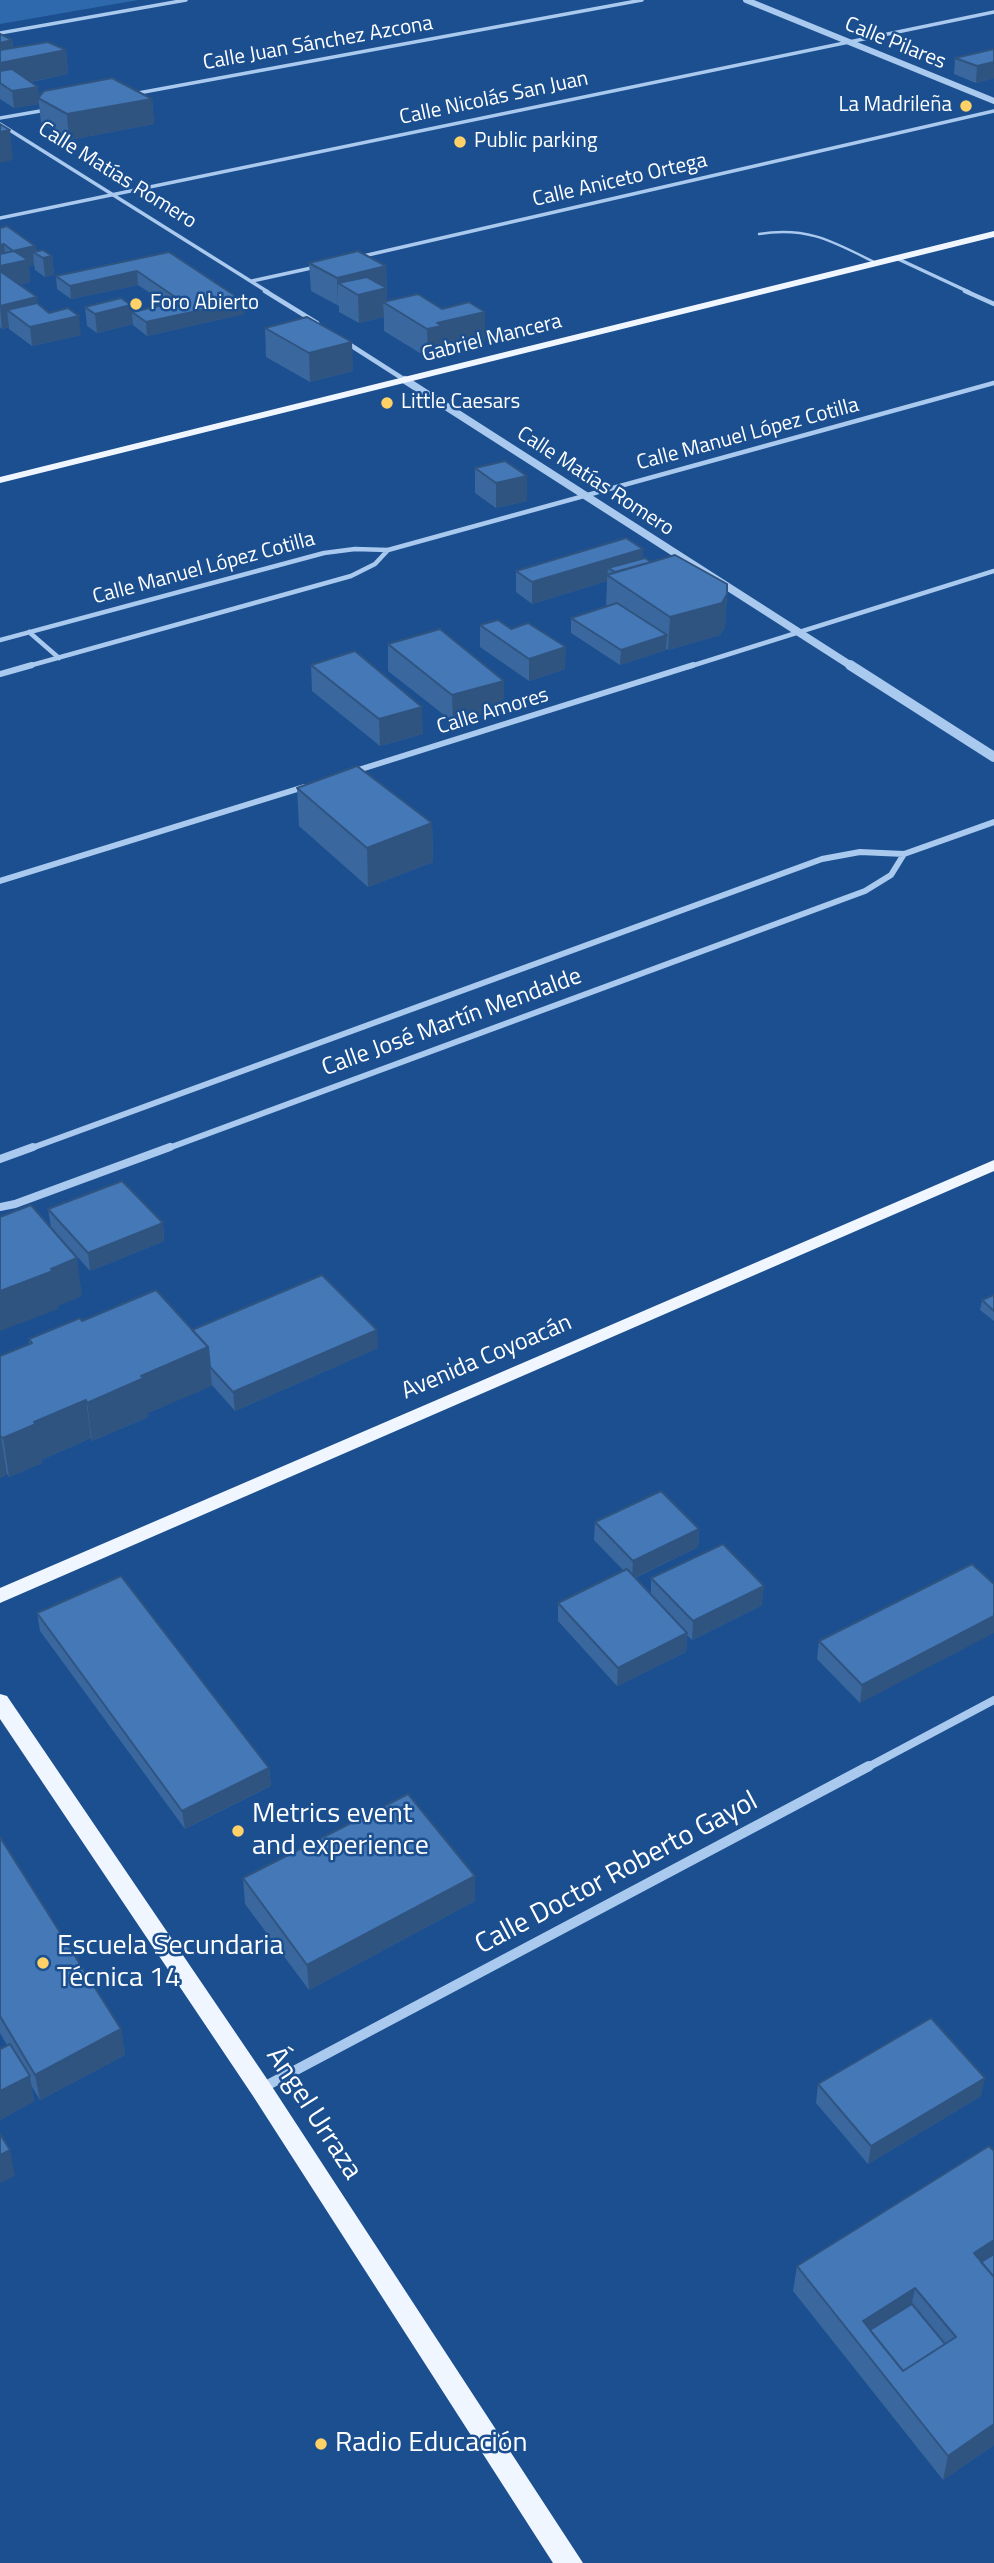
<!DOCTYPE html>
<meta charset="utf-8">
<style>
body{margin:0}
canvas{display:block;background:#1b4f8f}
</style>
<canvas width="994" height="2563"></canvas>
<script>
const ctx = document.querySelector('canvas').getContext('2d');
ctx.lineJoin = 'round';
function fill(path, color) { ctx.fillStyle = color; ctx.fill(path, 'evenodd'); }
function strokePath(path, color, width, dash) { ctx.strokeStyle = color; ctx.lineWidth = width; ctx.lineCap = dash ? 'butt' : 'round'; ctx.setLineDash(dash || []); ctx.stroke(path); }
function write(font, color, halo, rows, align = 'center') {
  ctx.font = font + ' "Titillium Web",sans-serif'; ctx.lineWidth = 5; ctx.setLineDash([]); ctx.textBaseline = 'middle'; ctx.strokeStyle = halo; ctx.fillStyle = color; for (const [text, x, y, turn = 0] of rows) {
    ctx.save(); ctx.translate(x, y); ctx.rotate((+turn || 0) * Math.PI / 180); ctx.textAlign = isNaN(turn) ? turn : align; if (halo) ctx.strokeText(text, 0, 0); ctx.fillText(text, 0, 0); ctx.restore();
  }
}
const green = new Path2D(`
 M0,0h138l-138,24z`);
const service = new Path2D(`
 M759,234c49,-8 75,8 117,29`);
const minorFar4 = new Path2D(`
 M0,33l186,-33
 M133,94l509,-94
 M0,118l46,-8
 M0,124l268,168
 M0,218l994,-206
 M359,257l635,-146
 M896,258l73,34
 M252,281l64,-14`);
const minorFar3 = new Path2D(`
 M265,291l52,32
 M965,291l29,13
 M344,341l61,39
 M29,632l30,26
 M0,640l324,-87 31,-4 33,1 606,-167
 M25,667l326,-91 24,-12 13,-14
 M688,667l306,-96`);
const minorFar2 = new Path2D(`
 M0,674l32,-9
 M355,771l338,-106
 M0,881l304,-94
 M29,1149l793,-290 38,-7 44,2 90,-32
 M166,1149l699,-258 26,-16 13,-21`);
const minorFar1 = new Path2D(`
 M0,1159l33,-12
 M0,1207l15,-3 155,-57
 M866,1768l128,-68`);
const minor = new Path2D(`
 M262,2088l607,-322`);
const tertiaryFar2 = new Path2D(`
 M746,0l248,101`);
const tertiaryFar1 = new Path2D(`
 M405,380l448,287`);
const tertiary = new Path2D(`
 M850,665l144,92`);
const primary = new Path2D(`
 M994,231v6l-994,246v-6z
 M994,1160v11l-994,432v-15z
 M0,1694l7,2 262,386 314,481h-30l-300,-467 -253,-377z`);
const wall = new Path2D(`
 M0,34l12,6 1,8 53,2 2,24 -37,8 8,14 113,3 2,25 -85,16 -28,-17 -2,-19 -25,4 -14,-9z
 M994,49v29l-18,5 -22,-9 1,-16z
 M0,228l35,18 1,5 16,5 2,19 -9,2 -10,-7 -1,-5 -5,1 1,16 -11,3 19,19 43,31 -49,11 -23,-17v-2l-7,2 -2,-2z
 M169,252l74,49 1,13 -97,22 -14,-11v-1l-36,9 -10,-7 -2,-19 46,-2 1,7 35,-8 -29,-19 -67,14 -14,-10 -1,-13z
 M309,263l77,3 1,35 55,8 43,3v29l-43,10v4l-14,3 -44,-27v-14l-25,6 -20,-11v-6l-28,-15z
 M265,328l88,43 -43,11 -44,-25z
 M475,468l52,33 -31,7 -21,-15z
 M643,558l84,36 -2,33 -5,8 -52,15 -1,-1 -1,1 -46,15 -49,-32v-15l35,-11 1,-26 -75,23 -16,-12v-21z
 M480,625l85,44 -36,12 -49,-34z
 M388,644l116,37v27l-51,14 -65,-51z
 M311,665l112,69 -43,12 -68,-55z
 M297,788l135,35 1,39 -65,25 -69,-61z
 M48,1209l115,14 1,18 -74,30 -39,-44z
 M994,1295v26l-14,-11 2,-10z
 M82,1321l110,9 186,18 -143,63 -23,-26 -64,28v4l-56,24 -1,-3 -50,22 1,3 -33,14 -2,-3 -7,4v-122l29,-12v-5z
 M595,1522l104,7 -1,18 -63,31 16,16v-16l111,27 -70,35 -5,-5 -1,17 -69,34 -59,-65v-18l66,-32 -30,-31z
 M972,1564l-112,139 -43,-44 2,-18z
 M37,1613l232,155 2,18 -86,43 -145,-198z
 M0,1837l121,192 4,26 -85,45 -9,-15 3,16 -34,19v-71l7,-4 -7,-12z
 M475,1876v25l-166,89 -64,-86 -2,-26z
 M818,2084l163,12 -113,68 -52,-61z
 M989,2146l5,299 -51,35 -150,-189 4,-25z`);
const shadedWall = new Path2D(`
 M12,40l2,20 52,-10 2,24 -63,13 -5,-4v-40z
 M994,62v16l-18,5 1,-17z
 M38,87l1,11h-1l1,6 -25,4 -2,-17z
 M152,99l2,25 -85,16 -2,-26z
 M10,130l3,30 -13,3v-31z
 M4,244l2,19 -6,-4v-14z
 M35,246l1,8 -3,-2 1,13 -5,1 1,16 -30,7v-23l13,-15z
 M52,256l2,19 -9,2 -2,-19z
 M386,266l1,38 -4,-2 1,15 -25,6 -1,-28 -20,-12v23l-1,-28z
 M137,271l1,14 -67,14 -1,-13z
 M37,297l3,23 -33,-10 2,17 -7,2 -2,-23z
 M243,301l1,13 -97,22 -1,-14z
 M131,305l2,19 -36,9 -2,-19z
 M485,312v29l-43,10v4l-14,3 -1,-29 10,-6z
 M79,316l2,19 -49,11 -2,-19z
 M352,342l1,29 -43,11 -1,-29z
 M527,476v25l-31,7v-25z
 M643,549v21l-35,-2 -1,13 -75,23v-22z
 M727,594l-2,33 -5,8 -52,15 2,-33z
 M667,635l-1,15 -46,15 1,-15z
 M566,647l-1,22 -36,12v-22z
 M504,681v27l-51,14 -1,-27z
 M422,707l1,27 -43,12 -1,-27z
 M432,823l1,39 -65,25 -1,-39z
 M163,1223l1,18 -74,30 -2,-18z
 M77,1258l5,38 -24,10v3l-58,22v-40z
 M377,1330l1,18 -143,63 -2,-19z
 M208,1347l4,39 -64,27v4l-56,24 -5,-38 54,-27z
 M86,1400l5,38 -50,22 1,3 -33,14 -6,-39 31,-16z
 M0,1436h1l6,38 -7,4z
 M699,1529l-1,18 -66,32 1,-18z
 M764,1586l-2,19 -70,35 1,-19z
 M994,1616v17l-134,70 2,-18z
 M687,1633l-1,19 -69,34 1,-18z
 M269,1768l2,18 -86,43 -3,-18z
 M475,1876v25l-166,89 -2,-25z
 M121,2029l4,26 -85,45 -5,-25z
 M30,2076l4,25 -34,19v-29z
 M985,2078l-4,18 -113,68 3,-18z
 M10,2150l5,26 -15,7v-28z
 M994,2240v22l-19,12 -1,-21z
 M915,2288l-5,25 -46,29 -1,-21z
 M994,2424v21l-51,35 5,-24z`);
const building = new Path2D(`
 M0,34l12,6 -12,3z
 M48,42l18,8 -66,13v-13z
 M994,49v13l-17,4 -22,-8z
 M12,69l26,18 -26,4 -12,-8v-12z
 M112,78l40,21 -85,15 -29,-16 6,-7z
 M0,124l10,6 -10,2z
 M7,226l28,20 -22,5 -9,-7 -4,1v-17z
 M43,250l9,6 -9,2 -10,-6z
 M14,251l14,9 -28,6v-12z
 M358,251l28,15 -49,12 -28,-15z
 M169,252l74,49 -97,21 -14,-10 49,-11 -44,-30 -67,15 -14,-10z
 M0,271l37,26 -37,9z
 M367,277l20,11 -29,7 -20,-12z
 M418,294l24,15 27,-7 16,10 -48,11 5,3 -15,3 -44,-27z
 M121,298l10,7 -36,9 -10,-7z
 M37,303l12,10 19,-5 11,8 -49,11 -23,-17z
 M307,317l45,25 -43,11 -44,-25z
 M505,461l22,15 -31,7 -21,-15z
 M626,538l17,11 -111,33 -16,-11z
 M675,555l52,29v10l-5,9 -52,14 -63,-42z
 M645,558l6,4 -36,10 -7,-4z
 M617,603l50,32 -46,15 -50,-32z
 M498,620l13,9 17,-6 38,24 -37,12 -49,-34z
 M440,629l64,52 -52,14 -64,-51z
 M355,651l67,56 -43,12 -68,-54z
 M357,766l75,57 -65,25 -70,-60z
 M122,1181l41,42 -75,30 -40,-44z
 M31,1205l46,53 -26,11 2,2 -53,20v-74z
 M322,1275l55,55 -144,62 -23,-25 -2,-20 -16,-17z
 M156,1290l52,57 -67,29 3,2 -57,25 -1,-3 -52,22 2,2 -33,14 -3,-2v-80l32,-13 -3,-4 51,-21 2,3z
 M994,1295v16l-12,-11z
 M661,1491l38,38 -66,32 -38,-39z
 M723,1544l41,42 -71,35 -42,-43z
 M972,1564l22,20v32l-132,69 -43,-44z
 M627,1569l60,64 -69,35 -60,-65z
 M121,1576l148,192 -87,43 -145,-198z
 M408,1794l67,82 -168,89 -64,-87z
 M0,1837l121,192 -86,46 -35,-59z
 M931,2018l54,60 -114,68 -53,-62z
 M10,2044l20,32 -30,15v-42z
 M0,2134l10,16 -10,5z
 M989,2146l5,5v89l-20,13 20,24v147l-46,32 -151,-190zM915,2288l41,49 -53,34 -40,-50z
 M994,2254v23l-13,-15z
 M912,2304l33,40 -42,27 -33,-41z`);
const markers = [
 [966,106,7,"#ffd166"],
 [460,142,7,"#ffd166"],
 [136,304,7,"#ffd166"],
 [387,403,7,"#ffd166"],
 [238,1831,7,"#ffd166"],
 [43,1963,7,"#ffd166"],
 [321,2444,7,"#ffd166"]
];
const farStreetnames = [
 ["Calle Juan Sánchez Azcona",318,44,-10],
 ["Calle Pilares",895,44,22],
 ["Calle Nicolás San Juan",494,99,-12],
 ["Calle Matías Romero",117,176,32],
 ["Calle Aniceto Ortega",620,181,-13],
 ["Gabriel Mancera",492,339,-14],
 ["Calle Manuel López Cotilla",748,435,-15],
 ["Calle Matías Romero",595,482,33],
 ["Calle Manuel López Cotilla",204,569,-15],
 ["Calle Amores",493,712,-17]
];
const farPoinames = [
 ["La Madrileña",952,106,"right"],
 ["Public parking",474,142],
 ["Foro Abierto",150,304],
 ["Little Caesars",401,403]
];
const streetNames = [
 ["Calle José Martín Mendalde",452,1023,-20],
 ["Avenida Coyoacán",487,1358,-23]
];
const nearPoinames = [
 ["Metrics event",252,1815],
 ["and experience",252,1847],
 ["Escuela Secundaria",57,1947],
 ["Técnica 14",57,1979],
 ["Radio Educación",335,2444]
];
const nearStreetnames = [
 ["Calle Doctor Roberto Gayol",617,1874,-28],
 ["Ángel Urraza",313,2114,57]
];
fill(green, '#2e69ad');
strokePath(service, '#a9c9ee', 2.5);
strokePath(minorFar4, '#a9c9ee', 3.5);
strokePath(minorFar3, '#a9c9ee', 4.5);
strokePath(minorFar2, '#a9c9ee', 6);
strokePath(minorFar1, '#a9c9ee', 8);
strokePath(minor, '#a9c9ee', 10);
strokePath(tertiaryFar2, '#a9c9ee', 6);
strokePath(tertiaryFar1, '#a9c9ee', 8);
strokePath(tertiary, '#a9c9ee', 10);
fill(primary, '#f0f6ff');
fill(wall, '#3a679d');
fill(shadedWall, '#305480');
fill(building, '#4478b7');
strokePath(building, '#305480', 2);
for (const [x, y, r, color] of markers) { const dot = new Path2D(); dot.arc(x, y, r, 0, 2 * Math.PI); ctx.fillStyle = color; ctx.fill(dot); strokePath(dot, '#1b4f8f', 2.5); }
write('21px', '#fff', '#1b4f8f', farStreetnames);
write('21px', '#fff', '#1b4f8f', farPoinames, 'left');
write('24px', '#fff', '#1b4f8f', streetNames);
write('28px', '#fff', '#1b4f8f', nearPoinames, 'left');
write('28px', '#fff', '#1b4f8f', nearStreetnames);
</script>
